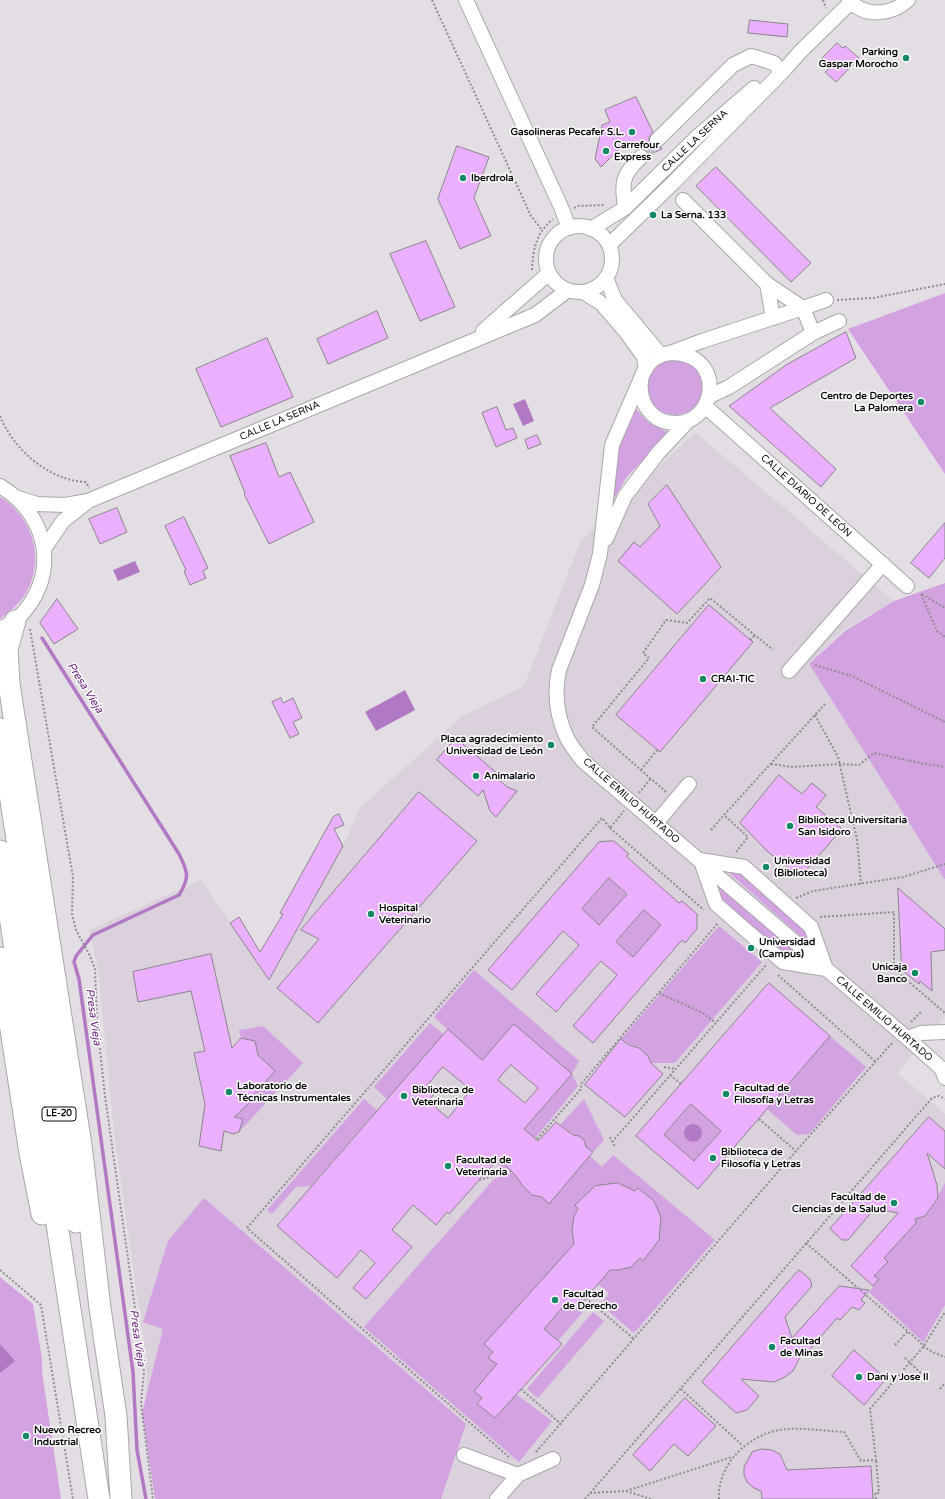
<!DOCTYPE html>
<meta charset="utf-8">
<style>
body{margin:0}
canvas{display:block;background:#e3dee4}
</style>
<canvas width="945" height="1499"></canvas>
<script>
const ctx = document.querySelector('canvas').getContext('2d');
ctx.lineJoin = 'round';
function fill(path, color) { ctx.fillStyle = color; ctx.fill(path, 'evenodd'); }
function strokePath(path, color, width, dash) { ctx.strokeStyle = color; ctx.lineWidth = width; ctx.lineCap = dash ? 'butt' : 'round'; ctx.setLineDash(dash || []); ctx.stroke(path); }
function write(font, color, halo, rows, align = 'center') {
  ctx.font = font + ' "Varela Round",sans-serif'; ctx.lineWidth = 3; ctx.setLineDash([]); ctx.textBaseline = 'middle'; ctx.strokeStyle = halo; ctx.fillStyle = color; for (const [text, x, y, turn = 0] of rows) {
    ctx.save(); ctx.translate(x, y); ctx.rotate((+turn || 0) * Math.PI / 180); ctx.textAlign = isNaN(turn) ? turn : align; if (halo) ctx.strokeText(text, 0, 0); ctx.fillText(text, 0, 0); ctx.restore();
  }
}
const built = new Path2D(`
 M695,432l199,169 -51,29 -34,34 136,216v136l-47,57 47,41v385h-789l-12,-86 3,-38 -1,-15 -32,-228 -16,-163 -9,-39 112,-50 68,100 74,-134 17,-38 102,-92 62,-30 56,-144z`);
const green = new Path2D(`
 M945,293v181l-97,-145z
 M647 387a28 28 0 1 1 56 0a28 28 0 1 1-56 0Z
 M635,407c11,15 17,19 34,25l-43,46 -15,26 4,-47z
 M0,497c6,3 10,7 14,11 20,20 27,51 16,77 -6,15 -18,25 -30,34z
 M945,583v297l-136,-216 36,-33 49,-30z
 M726,870l18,1 61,56 2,15z
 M609,878l16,15 1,11 18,5 17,16 -28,32 -51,-48z
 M718,882l80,72h-15l-62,-55z
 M719,926l43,36 -87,101h-24c-6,-16 -18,-15 -30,-24z
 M474,970l105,91 -7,13 6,12 -68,83 -5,3 -9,-11 76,-87 -58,-50 -32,36 -48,-43z
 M430,1023l14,12 -57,64 -13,-12z
 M263,1026l40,37 -64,69 4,-12 -8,-4 19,-17 -2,-3 23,-25 -17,-16 -3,-13 -14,-4 -2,-8z
 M830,1036l36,31 -57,67 -12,1 -30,-26z
 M364,1099l13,11 -66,76 -15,1 -24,27 -5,-4z
 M584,1099l20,41 -11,12 -7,-5 -2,-7 -5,-4 -6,-1 -13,-10z
 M691,1104l30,27 -27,30 -30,-26z
 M613,1155l102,85 -81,93 -33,-28 8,-12 -11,-9 6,-15c17,1 23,1 36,-11l3,3 16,-21 2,-23 -7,-16 -16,-13 -3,3 -17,-8 -23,3 -20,19 3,4 2,42 -95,93 8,8 -5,6 9,6 -15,34 -5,6 18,14 21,-24 36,27 -33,41 -155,-135 130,-148 19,-7 9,13 10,10 10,2 7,6 41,-47 12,11z
 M945,1183v122l-22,37 -54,-50 10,-13 -5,-3 14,-14 -4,-4 32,-35 -1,-4 10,-3 7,-9z
 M204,1198l262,226 -25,75h-286l-13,-86 21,-84 -20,-7 25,-81z
 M0,1277l33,27 9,55v13l19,127h-61z
 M568,1301l14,12 -24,28 -14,-12z
 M593,1312l11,9 -66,77 -11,-9z`);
const water = new Path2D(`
 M525,399l9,22 -11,5 -10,-22z
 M135,561l5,11 -22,9 -5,-11z
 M405,690l10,20 -39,21 -11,-19z
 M684 1133a9 9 0 1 1 18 0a9 9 0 1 1-18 0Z
 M0,1344l15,17 -15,12z`);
const stream = new Path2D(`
 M42,638l137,216c9,18 11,23 0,41l-86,40 -17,21 -2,6 5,17 54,393 4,78 9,49`);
const building = new Path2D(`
 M750,20l38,4 -1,13 -39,-4z
 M837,43l6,5 2,-2 14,12 -23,24 -11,-10 5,-4 -9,-8z
 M636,97l17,35 -4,5v6l5,5 7,-1 1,2 -13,6 -2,-4 -3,-2 -7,1 -4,-9 -13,7 -19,19 -6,-8 7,-34 8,-3 -5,-12z
 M457,146l32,11 -15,41 17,38 -31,13 -22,-50z
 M716,167l95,96 -20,19 -95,-96z
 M426,241l29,66 -35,14 -30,-67z
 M377,311l11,27 -60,26 -11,-25z
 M846,332l10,26 -86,50 66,61 -15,18 -92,-81 57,-41z
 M267,338l26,59 -72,30 -25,-58z
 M497,407l9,23 7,-2 4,10 -21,9 -14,-34z
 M537,435l4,9 -13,5 -3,-9z
 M266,443l13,34 11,-5 24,50 -45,22 -25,-50 1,-1 -15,-37z
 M667,485l54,82 -44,47 -59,-53 16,-19 6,5 20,-21 -12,-22z
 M117,508l10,24 -27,12 -11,-25z
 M184,517l24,51 -5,3 3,7 -16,7 -6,-14 2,-1 -21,-44z
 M945,523v35l-16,20 -18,-15z
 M57,599l21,30 -24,15 -14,-21z
 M709,605l44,37 -93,110 -44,-37z
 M281,698l2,5 10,-5 9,20 -9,4 6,12 -9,4 -18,-36z
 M456,738l43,37 -2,3 10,9 10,4 -21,26 -6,-6 -7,-21 -5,6 -41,-36z
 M779,775l23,19 10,-11 14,12 -10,12 26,22 -42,48 -33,-26 -27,-28z
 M419,792l58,49 -159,182 -41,-35 42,-49 -18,-9z
 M339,814l5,11 -10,4 9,17 -74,134 -39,-57 9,-6 21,35 23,-38 -3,-1 53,-96z
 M614,841l15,13 -3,2 53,47 3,-2 15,13v15l-12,14 -3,-3 -89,103 -20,-17 44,-51 -16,-14 -45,51 -20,-18 43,-49 -16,-14 -51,59 -24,-20 111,-128zM609,878l18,16 -28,31 -17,-16zM644,910l17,15 -28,32 -17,-15z
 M898,888l47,41v21l-14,2 1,39 -12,-10 -1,3 -17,-14z
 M211,954l21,94 9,-10 14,3 3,14 17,16 -23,25 3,2 -21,19 9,2 -4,13 -6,2 -9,-3 -3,20 -22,-5 6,-42 -11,-51 11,-2 -14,-60 -53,11 -5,-30z
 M769,983l61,53 -132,153 -62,-53zM691,1104l30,27 -27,30 -30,-26z
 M514,1024l58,50 -48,55 14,12 18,-19 17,13 6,1 5,4 2,7 7,5 -44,52 -7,-7 -10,-2 -10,-10 -6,-9 -17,-18 -50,56 -2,-2 -11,13 -23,-20 -21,25 20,17 -46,52 -13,-11 22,-25 -14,-13 -24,28 -60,-52 171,-197 34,31zM511,1065l27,23 -13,15 -27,-23zM443,1067l28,23 -23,28 -20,-17 7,-8 -8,-7z
 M621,1039l8,6 10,3 9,8 3,7 12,11 -38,43 -40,-32z
 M929,1117l16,14v38l-18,-16 10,32 1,13 -13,18 -10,3 1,4 -32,35 4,4 -14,14 5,3 -6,7 -22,-20 47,-53 -23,-5 -27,32h-6l-12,-11z
 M618,1183l17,8 3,-3 16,13 7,16 -2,23 -16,21 -3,-3 -9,9 -13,3h-8l-33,39 -9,-8 -24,28 18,15 -67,74 -18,-14 5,-6 -8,-7 23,-27 -9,-6 5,-6 -9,-8 90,-100 -2,-14 2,-14 4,-7 -3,-4 20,-19z
 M799,1270l11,9 2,7 -27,31 7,21 47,-52 30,4 -8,10 4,3 -6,7 -7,-3 -12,13 -3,-2 -32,37h-4l-8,16 -8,6 -11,5 -33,-3 18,17 -12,14 -11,3 -34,-31z
 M854,1350l32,29 -22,26 -32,-29z
 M685,1398l31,28 -28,30 -14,-12 -24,27 -17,-16z
 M762,1449l10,1 8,4 7,16 84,-4 2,33h-111l-1,-8 -7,-3 -7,-6 -3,-7v-8l8,-15z`);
const minorTunnel = new Path2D(`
 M641,157l16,-17`);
const path = new Path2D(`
 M432,0l99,216 11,14
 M823,0l3,8
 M574,208l4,-2 26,-1
 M532,270c1,-21 4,-37 21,-51
 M837,300l36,-2 72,-14
 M0,416c13,33 49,65 86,66l3,6
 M921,594l16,37 8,6
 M922,594l23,14
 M30,629l43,248 -1,37 4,16 14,26 5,13 2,52 8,75 39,276 -3,31 12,96
 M750,640l5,-5
 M815,665l37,11 93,46
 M815,715l23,42 19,82 4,45
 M771,764l22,3 46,-3 20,1 15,-12 46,10 25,4
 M641,770l16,-20
 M666,792l-74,-65 57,-69 -6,-5 23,-33 21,3 23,-25 63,52
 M639,793l12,-15
 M610,828l94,82
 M711,830l13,-15
 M736,852l12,-15 -24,-22 101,-111
 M796,898l17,-7 90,-14 42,-13
 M820,917l74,-5v57l51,44
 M778,975l97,86
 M659,993l44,20 13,10
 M911,1022l10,-10
 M664,1067l12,2
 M670,1075l11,9
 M759,1119l37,32
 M610,1137l5,10
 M537,1139l44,-50v-5l137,-161
 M612,1142l155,-178
 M479,1180l33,-9
 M806,1243l113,98c7,9 15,12 26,16
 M0,1270l41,35 32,194
 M586,1298l48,41
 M895,1345l13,-14
 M905,1358l22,21
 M521,1389l40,35
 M681,1389l62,57
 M940,1389l5,-6
 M536,1452l260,-301 97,-109
 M509,1457l-262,-229 355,-410 8,10 14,-17
 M626,1491l25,8
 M590,1493l36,-2 106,-34
 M585,1499l347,-401 7,-2 6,3
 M719,1499c-2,-37 33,-68 69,-70 18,-1 37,2 56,3l17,29 15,-1 -6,-51 53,-62 22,-35
 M876,1499l-1,-6h4l-3,-33`);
const minor = new Path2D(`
 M466,0l95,207 8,21
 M849,0c16,18 43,15 59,0
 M657,140l76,-75 18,-9 23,7 4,5
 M683,200l84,84 36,24 23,-8
 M625,208c-3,-26 -4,-32 16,-51
 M546 259a33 33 0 1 1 66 0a33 33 0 1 1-66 0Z
 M591,229l34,-21 73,-72 56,-48
 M609,245l64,-62 113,-115 14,-16 51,-50
 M606,278l9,22 45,54
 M767,284l6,34
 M583,292l18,11 25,29 18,25 2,12
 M483,331l66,-58
 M813,333l26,-12
 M670,353l32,-12 101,-33 10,25 -84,54 -19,9
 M670,353c8,0 14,1 21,4 32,15 20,65 -14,66 -43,2 -51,-64 -7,-70z
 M642,376l-30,69 -12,109 -8,31 -33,85c-5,23 -2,47 8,68 4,8 10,15 16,23l330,282 29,26 3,9
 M705,406l202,180
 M0,486c51,30 60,94 16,134 -5,4 -11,6 -16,9
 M15,497l22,7 28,1 23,-4 447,-186 33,-25
 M606,539l19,-43 33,-43 30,-32
 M44,549l19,-28 23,-18
 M789,671l94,-107
 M656,823l33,-39
 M700,860l44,7 67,60 15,42
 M701,861l15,43 32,28 35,30 43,7
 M907,1038l14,-5 24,-1
 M464,1455l54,20
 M497,1499l21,-24 35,-16`);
const highway = new Path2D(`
 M15,621l-8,28 2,35 72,461 19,163 16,108 5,83
 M0,729l76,493
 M0,851l99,648
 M0,958l30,195 12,61`);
const markers = [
 [906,58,4,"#168868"],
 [632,132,4,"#168868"],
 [606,151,4,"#168868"],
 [463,178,4,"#168868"],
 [653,215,4,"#168868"],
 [921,402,4,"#168868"],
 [703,679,4,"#168868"],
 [551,745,4,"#168868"],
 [476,776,4,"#168868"],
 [790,826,4,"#168868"],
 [766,867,4,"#168868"],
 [371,914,4,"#168868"],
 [751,948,4,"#168868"],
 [915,973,4,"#168868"],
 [229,1092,4,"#168868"],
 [726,1094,4,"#168868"],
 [404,1096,4,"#168868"],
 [713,1158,4,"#168868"],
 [448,1166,4,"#168868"],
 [894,1203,4,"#168868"],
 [555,1300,4,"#168868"],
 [772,1347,4,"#168868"],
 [859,1377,4,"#168868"],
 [26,1436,4,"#168868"]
];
const shields = [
 [59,1114,34]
];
const shieldNames = [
 ["LE-20",59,1114]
];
const poiNames = [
 ["Parking",898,52,"right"],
 ["Gaspar Morocho",898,64,"right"],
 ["Gasolineras Pecafer S.L.",624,132,"right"],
 ["Carrefour",614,145],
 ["Express",614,157],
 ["Iberdrola",471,178],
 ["La Serna. 133",661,215],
 ["Centro de Deportes",913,396,"right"],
 ["La Palomera",913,408,"right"],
 ["CRAI-TIC",711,679],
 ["Placa agradecimiento",543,739,"right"],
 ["Universidad de León",543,751,"right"],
 ["Animalario",484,776],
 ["Biblioteca Universitaria",798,820],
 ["San Isidoro",798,832],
 ["Universidad",774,861],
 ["(Biblioteca)",774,873],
 ["Hospital",379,908],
 ["Veterinario",379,920],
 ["Universidad",759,942],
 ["(Campus)",759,954],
 ["Unicaja",907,967,"right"],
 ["Banco",907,979,"right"],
 ["Laboratorio de",237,1086],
 ["Técnicas Instrumentales",237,1098],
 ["Facultad de",734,1088],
 ["Filosofía y Letras",734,1100],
 ["Biblioteca de",412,1090],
 ["Veterinaria",412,1102],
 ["Biblioteca de",721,1152],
 ["Filosofía y Letras",721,1164],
 ["Facultad de",456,1160],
 ["Veterinaria",456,1172],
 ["Facultad de",886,1197,"right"],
 ["Ciencias de la Salud",886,1209,"right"],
 ["Facultad",563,1294],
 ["de Derecho",563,1306],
 ["Facultad",780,1341],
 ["de Minas",780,1353],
 ["Dani y Jose II",867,1377],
 ["Nuevo Recreo",34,1430],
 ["Industrial",34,1442]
];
const streetNames = [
 ["CALLE LA SERNA",695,141,-43],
 ["CALLE LA SERNA",280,421,-23],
 ["CALLE DIARIO DE LEÓN",806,496,42],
 ["CALLE EMILIO HURTADO",631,801,41],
 ["CALLE EMILIO HURTADO",884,1019,41]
];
const waterNames = [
 ["Presa Vieja",85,688,58],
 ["Presa Vieja",93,1017,82],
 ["Presa Vieja",137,1338,82]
];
fill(built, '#dad1dd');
fill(green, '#d2a2e1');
fill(water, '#b179c3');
strokePath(stream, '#b179c3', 3.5);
fill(building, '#eaaffd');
strokePath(building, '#8a868c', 1);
strokePath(minorTunnel, '#c3bec4', 14, [14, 7]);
strokePath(minor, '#aaa6ab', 16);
strokePath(highway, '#aaa6ab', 23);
strokePath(path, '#918d92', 2, [2, 2]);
strokePath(minor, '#fff', 14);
strokePath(highway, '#fff', 21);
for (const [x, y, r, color] of markers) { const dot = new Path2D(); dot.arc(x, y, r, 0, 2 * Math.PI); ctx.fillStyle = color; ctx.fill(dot); strokePath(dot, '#fff', 1.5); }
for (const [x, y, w] of shields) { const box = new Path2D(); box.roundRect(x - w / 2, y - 7, w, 14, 3); ctx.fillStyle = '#fff'; ctx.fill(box); strokePath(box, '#0c0b0d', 1); }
write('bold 9px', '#0c0b0d', null, shieldNames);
write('bold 10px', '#0c0b0d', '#fff', poiNames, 'left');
write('10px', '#0c0b0d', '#fff', streetNames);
write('italic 11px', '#6a247d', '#fff', waterNames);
</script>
